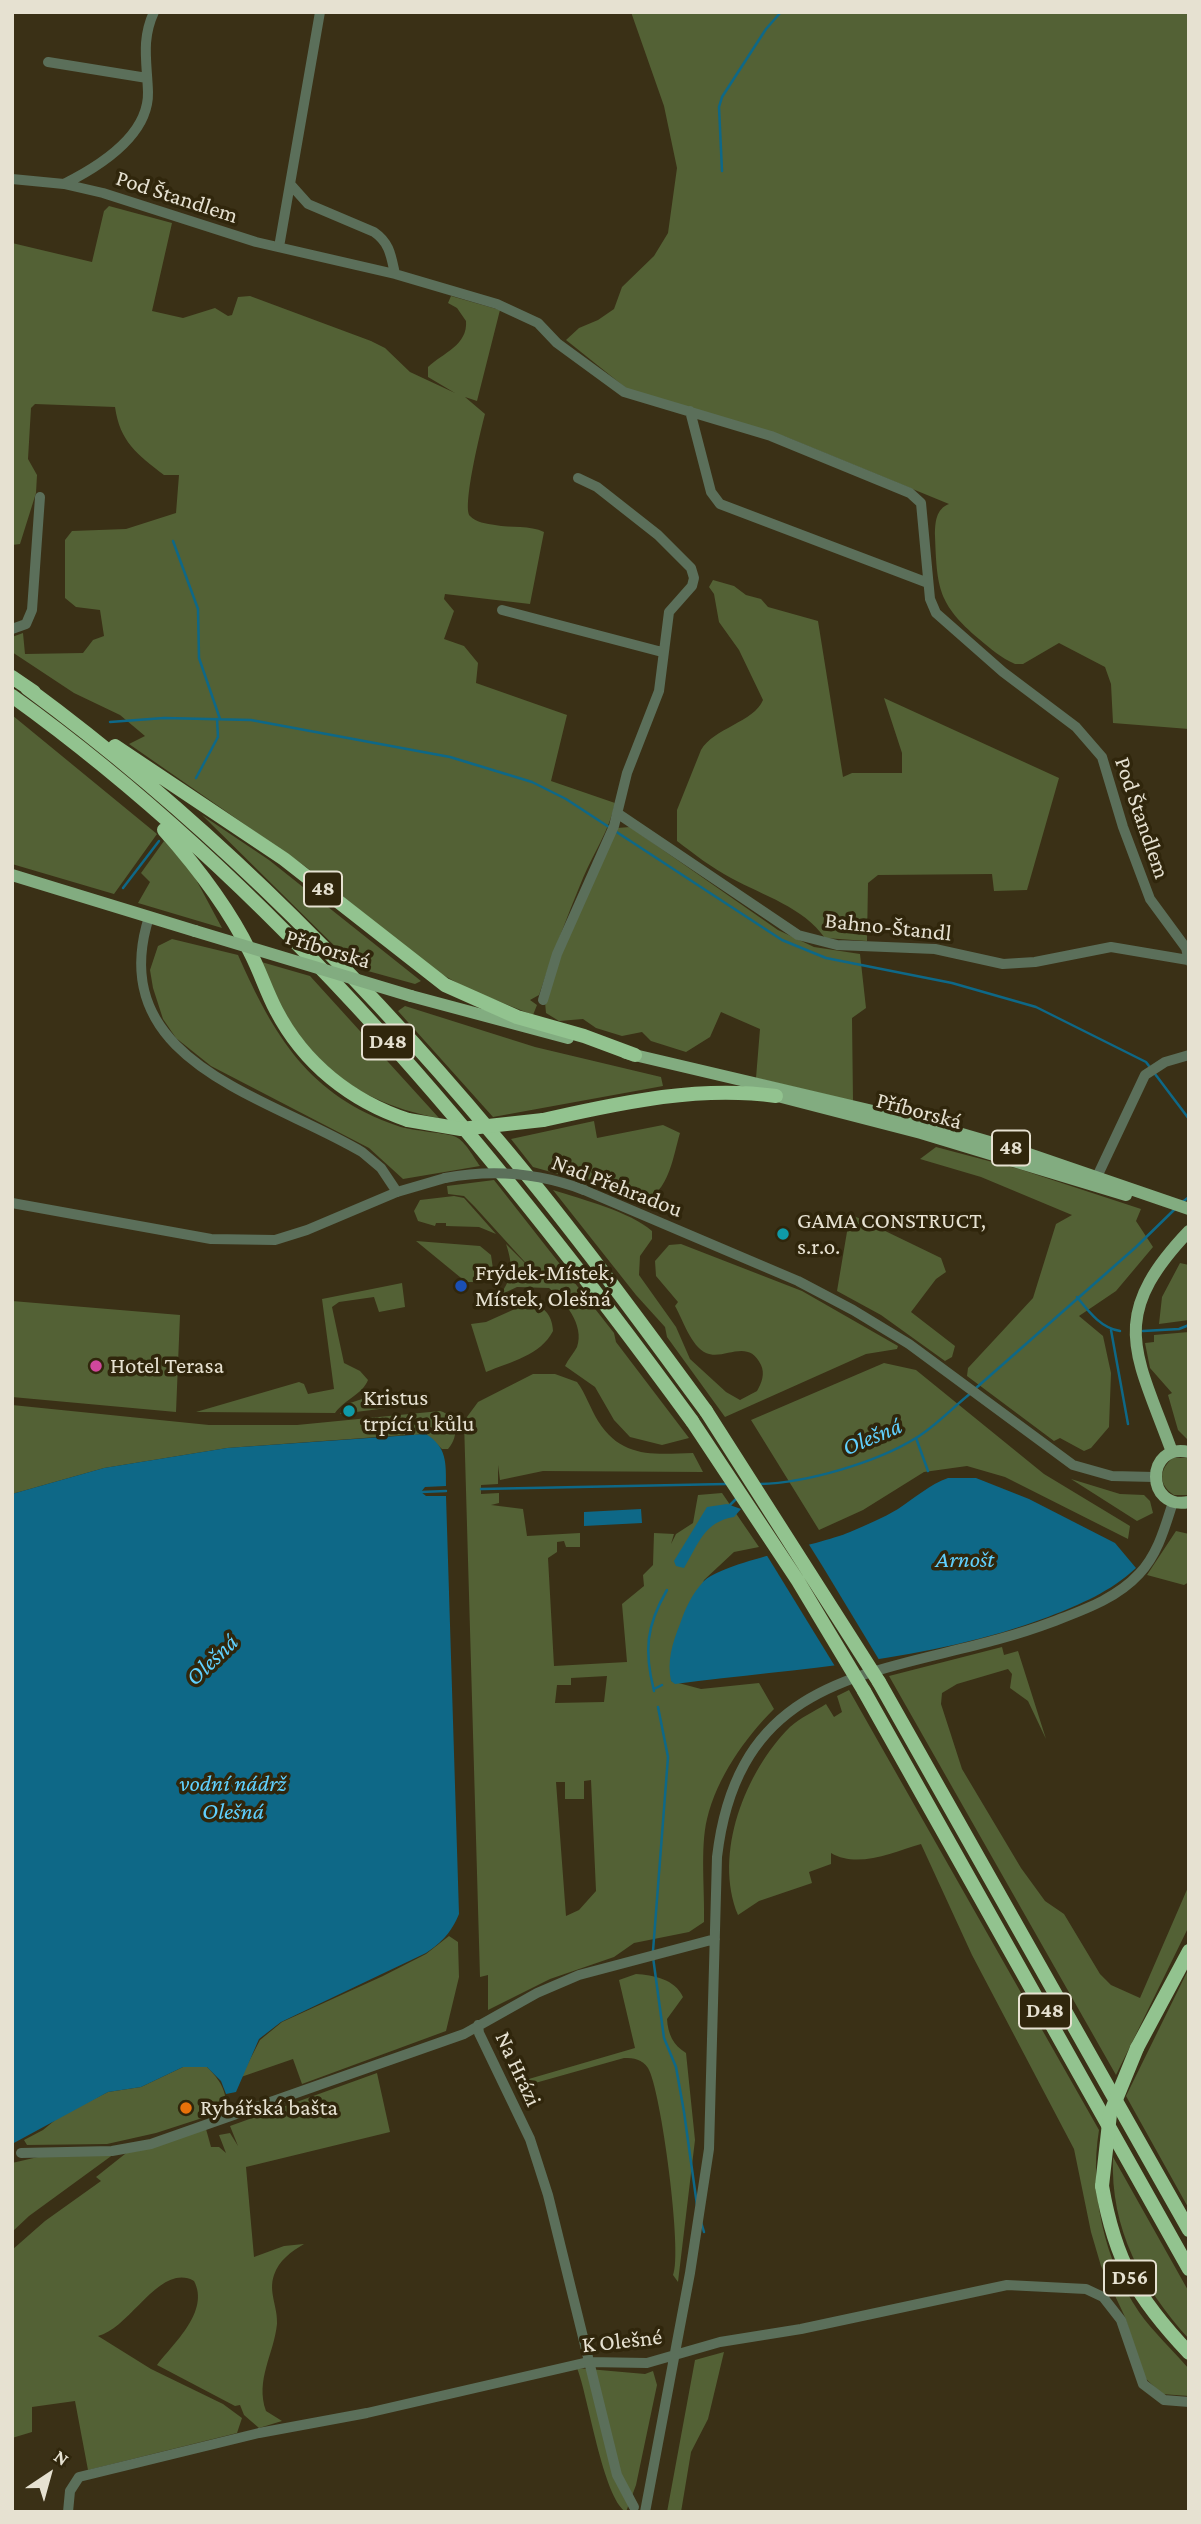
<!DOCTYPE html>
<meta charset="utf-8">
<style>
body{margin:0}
#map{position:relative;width:1201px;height:2524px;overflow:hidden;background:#3a3016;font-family:"Crimson Pro",serif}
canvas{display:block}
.frame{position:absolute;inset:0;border:14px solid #e6e1d1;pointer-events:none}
.north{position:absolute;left:14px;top:2440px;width:70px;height:70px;-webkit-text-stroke:5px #30260c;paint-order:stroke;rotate:36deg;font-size:19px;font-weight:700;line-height:28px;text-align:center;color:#e6e1d1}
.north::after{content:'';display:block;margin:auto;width:24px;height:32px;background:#e6e1d1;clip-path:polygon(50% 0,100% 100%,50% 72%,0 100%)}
</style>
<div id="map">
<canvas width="1201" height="2524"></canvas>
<div class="frame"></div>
<div class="north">N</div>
</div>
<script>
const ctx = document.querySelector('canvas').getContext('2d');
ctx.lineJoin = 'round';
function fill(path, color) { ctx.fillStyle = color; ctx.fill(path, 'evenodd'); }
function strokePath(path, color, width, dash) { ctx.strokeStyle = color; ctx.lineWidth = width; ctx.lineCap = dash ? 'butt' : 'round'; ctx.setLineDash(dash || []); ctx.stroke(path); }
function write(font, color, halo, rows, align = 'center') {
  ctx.font = font + ' "Crimson Pro",serif'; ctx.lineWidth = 7; ctx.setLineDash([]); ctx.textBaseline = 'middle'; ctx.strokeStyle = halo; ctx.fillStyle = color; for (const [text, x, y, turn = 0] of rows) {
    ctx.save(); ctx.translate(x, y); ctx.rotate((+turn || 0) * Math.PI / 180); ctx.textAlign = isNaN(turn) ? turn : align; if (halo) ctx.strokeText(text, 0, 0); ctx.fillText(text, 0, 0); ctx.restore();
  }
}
const green = new Path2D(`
 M631,12h558v717l-76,-6 -2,-39 -6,-17 -46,-24 -36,21h-8c-14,-6 -24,-15 -36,-25 -41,-35 -42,-51 -44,-103 0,-14 1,-27 14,-32l-163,-67 -155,-45 -65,-52 13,-12 19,-8 16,-11 8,-22 32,-31 14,-23 9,-65 -13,-62z
 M109,206l63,17 -20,88 31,7 32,-10 13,8 4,-1 6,-18 12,-1 121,45 14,7 25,24 45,21 -27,-16v-10c15,-14 40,-22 38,-46l-9,-13 -9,-5 3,-7 49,14 -23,91 -12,-4 20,17c-4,15 -23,93 -15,102 5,6 17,8 25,9 16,3 35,0 49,7l-14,72 -85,-10 -1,5 10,12 -10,28 20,7 14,17 -2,20 91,32 -16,66 64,22c-6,28 -21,49 -32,75 -16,39 -31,77 -44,117l-9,5 7,5 -4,10 -65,-26 -32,-18 -130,-104 -177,-123 16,-8 -25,-21 -46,-22 -62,-41v-15l11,-4 2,21 58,-1 10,-13 11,-4 -4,-26 -24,-3 -11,-9v-58l7,-9 54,-2 50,-16 3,-38h-15c-27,-21 -44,-33 -49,-68l-80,-3 -4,4 -3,51 9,16 -1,18 -16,51 -8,1v-302l80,19 12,-51z
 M713,580l21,6 12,9 15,4 7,8 50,14 25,156 9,-4h50v-20l-18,-55 175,80 -32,112 -33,1 -2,-17 -114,1 -10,8 -1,58 -42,-3c-22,-31 -61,-42 -94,-60 -19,-10 -37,-24 -54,-37v-31l24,-60c13,-22 53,-28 62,-50l-24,-50 -20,-28 -5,-28 -5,-7z
 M12,715l145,119 -43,60 -102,-30z
 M202,815l67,45 152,121 -6,3 -58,-16z
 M630,827l148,103 36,17 46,7 6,54 -14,10 1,83 -97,-23 4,-49 -39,-17 -11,25 -24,15 -35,-11 -9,-9 -20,4 -26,-8 -13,-9 -24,2 -13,-8 -1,-11 23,-67 49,-107z
 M164,841l28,31 30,56 -84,-25 12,-21 -9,-9z
 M172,939l66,16c36,81 71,141 160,171 13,5 51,7 58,11 9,4 18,21 24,29l-77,13 -34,-31 -158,-82 -35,-28 -13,-19 -10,-31 -3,-18 8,-24z
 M258,961l52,15 129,142c-98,-18 -142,-70 -181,-157z
 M405,1006l130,41 126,30 2,9 -170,31 -95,-106z
 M594,1121l3,17 66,-13 17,8c-7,24 -10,52 -31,66l-116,-32 -22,-28z
 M936,1147l83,22 122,40 -5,12 17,26 -37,44 -37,25 24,20 8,37 -2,54 -18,21 -7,3 -24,-13 -6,3 -87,-65 1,-8 65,-70 23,-74 16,-9 -91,-38 -61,-18z
 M494,1180l120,153 2,9 73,96 -27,7 -32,-8 -16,-17 -19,-33 -30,-21c3,-7 9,-13 12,-19 8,-22 -13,-47 -28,-59l-32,-1 -17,8c13,-18 13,-30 6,-51l27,27 -59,-65 -10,-10 -16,-2 -1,-8z
 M553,1190c28,9 78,22 99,41v8l-12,17 -1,19 37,52 14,32 36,33 14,8 17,-9c5,-9 8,-17 4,-26 -13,-28 -37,-4 -55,-12 -15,-7 -23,-33 -31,-47l3,-4 -22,-26 -1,-15 14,-16 12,-1 121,47 96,55 -1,3 -31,5 -141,63 -58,-80 -2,-10 -29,-32z
 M454,1196l10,2 32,36 -17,-7 -33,-1v-3h-10l-1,3 -17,-5 -4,-10 6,-11z
 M850,1214l91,44 5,14 -10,7 -25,33 44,34 -3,11 -7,4 -64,-46 -44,-24z
 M416,1241l64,5 11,9 2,14 -11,13h-16z
 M1180,1263l9,2v55l-30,4 3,-27z
 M402,1283l3,24 -26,5 -5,-15 -35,5 -7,5 12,56 16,8 8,9c-6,15 -22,18 -33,33l-139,-1 103,-30 5,2 4,10 26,-5 -12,-90z
 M12,1301l168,14 -4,97 -164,-15z
 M526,1304c17,0 26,10 27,27 -12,24 -43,31 -67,41l-15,-48 15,-2z
 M1189,1332v109l-11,-11 -10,-35 4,-2 -22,-25 -5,-25 9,-1v-7z
 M884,1363l32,7 128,104 86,52 -2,13 -123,-62 -38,-11 -43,6 -61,38 -44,20 -68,-110z
 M533,1374h22l22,8c9,12 13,26 21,39 24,38 56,33 95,32l10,19 -160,-1 -43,9 -2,-15v19l-17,1v9l18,-1v10l-8,2 32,4 4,27 53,-3v14h-14l-2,-6 -7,1v10l-9,6 6,108 73,-4 -5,-58 22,-18 -1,-11 10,-10 1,-32 20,1 -3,10 5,-10 17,-11 5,-28 24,-2 37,54 -25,5 -30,28 -33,101 30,8 58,-6 15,26c-29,29 -57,68 -67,110 -7,29 -2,72 -3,103l-15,10 -55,11 -20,14 -64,22 -62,31v-35l-8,2 -16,-556 14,-19zM607,1676l-3,26 -49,1 2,-18h14v-7zM591,1780l5,111 -17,19 -13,6 -10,-134h9v17h19v-18z
 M417,1396l2,8 -79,10 7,-10 15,-5 2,5z
 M12,1405l197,20h88l143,-14c17,5 20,25 8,38h-6l-16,-15 -12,1 -1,-10 -9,1 1,9 -178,13 -123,20 -92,26z
 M1173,1458h16v37h-15c-16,-10 -15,-26 -1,-37z
 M1071,1479l49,15 24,1 6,6 3,12 -16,8z
 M1176,1531l13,3v48l-5,3 -37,-10z
 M1002,1647l2,8 14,-4 28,88 -18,-38 -18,-13 2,-14 -4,-5 -51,15 -15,9 -1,11 21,65 59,99 24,33 19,13 36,60 11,11 29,13 49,-113v41l-73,149 -227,-399z
 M849,1690l250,440c-10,61 5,130 40,182 14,20 34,38 50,57v27l-27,-2 -18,-17 -19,-60 -24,-51 -10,-34 -17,-83 -102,-194 -51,-111c-28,8 -63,25 -90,9v11l-22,8 3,11 -53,18 -21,14c-25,-61 7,-143 52,-188 10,-9 25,-16 36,-23l8,13 8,-5 -5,-16z
 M449,1936l9,6 1,35 -13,54 -144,53 -9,-25 -52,18 19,-37 22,-18 101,-46 43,-22z
 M1189,1968v241l-63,-113z
 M636,1974c17,1 39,5 47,23l-16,22c1,15 6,26 19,34l9,87 -17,142 -5,-7c10,-20 -12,-186 -25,-207 -6,-9 -14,-10 -24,-10l-96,27 -4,2 1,6 -10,-10 120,-35 -16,-68z
 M183,2067h24c14,14 19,23 20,43l-71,23 -49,11 -80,1 -3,-5 19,-10 17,-14 48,-24 33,-5z
 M377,2073l13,59 -144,35 8,90 30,-11 20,-2c-13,8 -25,16 -30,31 -6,17 4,32 3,49 -3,30 -22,56 -11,87l16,10 -23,7 -15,-13 -4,-10 -5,1 -78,-41c17,-22 53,-54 37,-84 -34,-19 -64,48 -96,55l53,33 72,35 19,14 -5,15 -149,37 -13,-69 -43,6v25l-20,6v-188l33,-29 56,-40 -5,-4 34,-27 76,-21 5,18h8l7,6 -7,-18 11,-2 8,13 -8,-20z
 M114,2154l-85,62 -17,16v-69l26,-6z
 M1113,2157l76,135v47c-47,-52 -79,-110 -76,-182z
 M724,2352l-16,67 -17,33 -10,60h-14l28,-152z
 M577,2368l68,6 8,-3 4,14 -21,100 -10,27c-23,-14 -38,-117 -49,-144z`);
const water = new Path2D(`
 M426,1434c21,13 20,29 20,52l-21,1 -4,5 5,4h20l13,418c-8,19 -17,28 -33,39l-145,69 -22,17 -23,53 -10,2 -5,-13 -14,-14h-24l-42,20 -33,5 -96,52v-650l92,-26 123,-20z
 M948,1478h28l53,21 86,44 21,25c-26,24 -55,36 -88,49 -120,45 -248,51 -373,67l-4,-3c-4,-20 1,-37 9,-57 5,-15 12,-30 23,-42 19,-20 114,-36 147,-50 16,-7 33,-14 48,-23 18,-12 31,-24 50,-31z
 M727,1504l14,5 -7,8c-30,5 -35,26 -50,51l-8,-2 -2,-5 33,-54z
 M641,1509l1,14 -58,3v-14z`);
const pier = new Path2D(`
 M808,1543l15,24 58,96 -45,5 -70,-114z`);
const stream = new Path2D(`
 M722,171l-3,-64 3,-10 44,-68 15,-17
 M173,541l25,68 1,49 21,61
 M110,722l54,-4 87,2 199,37 82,25 34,17 216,141 44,18 126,25 84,24 110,55 43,57
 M196,778l22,-41 -1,-18
 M123,888l36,-47
 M1181,1203l8,-6
 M1077,1297c12,15 24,31 43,34
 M1111,1330l17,94
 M1143,1331l36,-2 10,-4
 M976,1388l160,-141 40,-39
 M916,1438l12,33
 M760,1484c47,-1 117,-22 156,-46 20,-12 37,-31 55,-45
 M481,1489l245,-5
 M421,1492l25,-1
 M728,1507l10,-10
 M654,1689l8,-4
 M654,1691c-10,-40 -8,-65 13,-101
 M653,1951l15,-194 -10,-50
 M653,1957l11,81 12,29 8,45 13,93
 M701,2222l3,10`);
const minor = new Path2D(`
 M48,62l99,16
 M12,179l52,5 39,9 153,49 139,32 102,30 41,19 19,20 67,49 147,44 139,57 11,10 9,96 6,14 67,59 73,55 26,30 21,70 27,72 36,49 3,13
 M64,184c34,-17 85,-48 84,-92 -1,-30 -7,-52 6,-80
 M291,185l17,19 66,28c16,11 17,24 21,42
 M279,247l41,-235
 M690,411l21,81 9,12 208,79
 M502,610l160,42
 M12,629l14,-5 6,-14 8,-113
 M617,813l181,122 39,10 98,4 68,15 32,-2 76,-15 77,13
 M149,917c-46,145 119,179 213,235l19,16 16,24
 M543,1000l14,-46 57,-128 13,-53 32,-82 10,-79 23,-26 2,-8 -3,-10 -33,-33 -61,-48 -19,-9
 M1094,1183l51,-108 20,-13 24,-7
 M584,1190l214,91 55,29 56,34 164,121 39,11 42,1
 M12,1203l199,36 64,1 32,-10 90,-38 48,-14
 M478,2025l1,8 51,106 18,56 69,280 17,32
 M21,2153l91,-2 39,-7 313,-110 73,-41 42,-18 136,-36
 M68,2512l2,-21 9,-14 180,-44 108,-20 221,-51 59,1 73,-21 81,-13 206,-44 79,4 17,8 18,23 22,64 21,16 25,2
 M645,2512l45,-239 19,-124 8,-292c24,-203 187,-179 335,-235 31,-12 64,-23 87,-48 19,-20 26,-47 34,-72`);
const major = new Path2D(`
 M12,875l183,56
 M411,996l157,42
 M626,1053l298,70 93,27 172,59
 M766,1093l155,40 205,62
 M1172,1452c-36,-99 -66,-134 17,-221
 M1189,1452c-44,-10 -44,59 0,50`);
const highway = new Path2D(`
 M12,677l22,15
 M27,688c174,128 330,284 469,450 74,87 142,181 210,273
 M12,696c266,191 488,462 680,725
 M115,746l169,113 161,126 72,32 67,19 51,19
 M164,830c33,37 64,77 86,122 10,19 16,39 26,58 28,54 75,91 132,110
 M543,1120c77,-17 154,-35 233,-24
 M879,1682l310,548
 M864,1691l325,578
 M1137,2048l52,-97
 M1102,2186c13,75 35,112 87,167`);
const minorBridge = new Path2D(`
 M445,1178c48,-9 94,-5 139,12`);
const majorBridge = new Path2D(`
 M195,931l216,65`);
const highwayBridge = new Path2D(`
 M408,1120l53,9 82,-9
 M706,1411l173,271
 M692,1421l106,160 66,110
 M1102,2186l8,-72 27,-66`);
const markers = [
 [783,1234,7,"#0f9aa8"],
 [461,1286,7,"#1a4fb4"],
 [96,1366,7,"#d1479c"],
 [349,1411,7,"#0f9aa8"],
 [186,2108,7,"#e8710a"]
];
const shields = [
 [323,889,38],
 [388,1042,52],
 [1011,1148,38],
 [1045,2011,52],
 [1130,2278,52]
];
const shieldNames = [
 ["48",323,889],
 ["D48",388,1042],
 ["48",1011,1148],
 ["D48",1045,2011],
 ["D56",1130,2278]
];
const streetNames = [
 ["Pod Štandlem",177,197,18],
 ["Pod Štandlem",1142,818,71],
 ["Bahno-Štandl",888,927,6],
 ["Příborská",328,949,17],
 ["Příborská",919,1111,15],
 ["Nad Přehradou",617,1186,21],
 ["Na Hrázi",518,2069,65],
 ["K Olešné",622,2341,-6]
];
const poiNames = [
 ["GAMA CONSTRUCT,",797,1221],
 ["s.r.o.",797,1247],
 ["Frýdek-Místek,",475,1273],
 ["Místek, Olešná",475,1299],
 ["Hotel Terasa",110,1366],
 ["Kristus",363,1398],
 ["trpící u kůlu",363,1424],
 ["Rybářská bašta",200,2108]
];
const waterNames = [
 ["Olešná",872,1437,-23],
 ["Arnošt",965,1560],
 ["Olešná",212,1660,-44],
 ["vodní nádrž",233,1784],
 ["Olešná",233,1812]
];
fill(green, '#536135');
fill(water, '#0e6887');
fill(pier, '#3a3016');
strokePath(stream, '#0e6887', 2.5);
strokePath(minor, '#5b6f5a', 10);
strokePath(major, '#82ac80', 12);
strokePath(highway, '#92c38f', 14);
strokePath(minorBridge, '#5b6f5a', 10);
strokePath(majorBridge, '#82ac80', 12);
strokePath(highwayBridge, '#92c38f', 14);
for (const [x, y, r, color] of markers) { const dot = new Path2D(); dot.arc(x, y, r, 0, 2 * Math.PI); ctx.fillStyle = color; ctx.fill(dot); strokePath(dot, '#30260c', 2.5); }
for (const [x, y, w] of shields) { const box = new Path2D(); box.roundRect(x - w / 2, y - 17.5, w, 35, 5); ctx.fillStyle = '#30260c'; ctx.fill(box); strokePath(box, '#e6e1d1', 2); }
write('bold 21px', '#e6e1d1', null, shieldNames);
write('23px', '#e6e1d1', '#30260c', streetNames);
write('23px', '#e6e1d1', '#30260c', poiNames, 'left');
write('italic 24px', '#60d0fe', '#30260c', waterNames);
</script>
